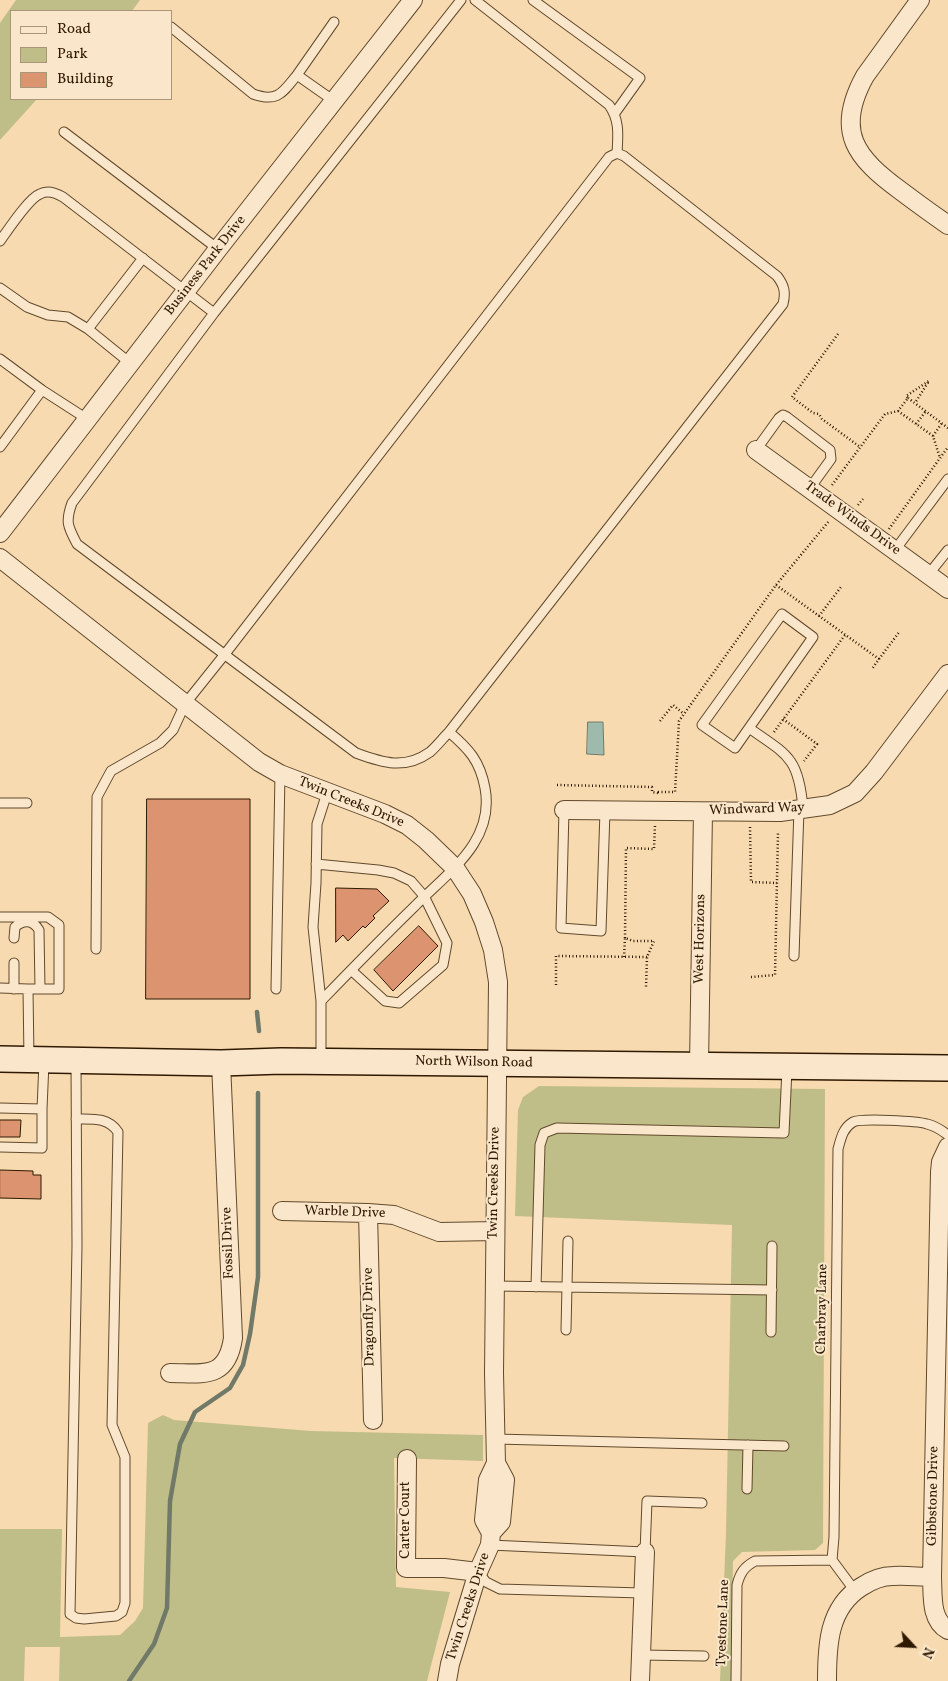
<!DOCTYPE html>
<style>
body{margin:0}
#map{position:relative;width:948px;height:1681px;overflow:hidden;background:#f7daaf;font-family:Vollkorn,serif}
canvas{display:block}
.legend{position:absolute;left:10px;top:10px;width:162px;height:90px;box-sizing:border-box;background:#fae7cb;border:1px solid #a9957a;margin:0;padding:6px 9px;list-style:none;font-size:15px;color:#2f1900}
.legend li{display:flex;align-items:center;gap:10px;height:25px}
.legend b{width:25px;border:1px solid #a9957a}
.north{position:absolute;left:888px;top:1621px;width:50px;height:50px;-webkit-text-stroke:4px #fae7cb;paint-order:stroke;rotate:115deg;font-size:14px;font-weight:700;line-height:20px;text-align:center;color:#2f1900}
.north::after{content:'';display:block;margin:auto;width:18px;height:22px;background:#2f1900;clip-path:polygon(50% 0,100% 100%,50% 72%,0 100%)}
</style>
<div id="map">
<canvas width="948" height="1681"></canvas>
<ul class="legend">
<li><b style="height:6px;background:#fae7cb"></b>Road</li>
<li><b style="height:14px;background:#c0be88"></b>Park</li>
<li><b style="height:14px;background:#dc9370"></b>Building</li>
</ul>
<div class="north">N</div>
</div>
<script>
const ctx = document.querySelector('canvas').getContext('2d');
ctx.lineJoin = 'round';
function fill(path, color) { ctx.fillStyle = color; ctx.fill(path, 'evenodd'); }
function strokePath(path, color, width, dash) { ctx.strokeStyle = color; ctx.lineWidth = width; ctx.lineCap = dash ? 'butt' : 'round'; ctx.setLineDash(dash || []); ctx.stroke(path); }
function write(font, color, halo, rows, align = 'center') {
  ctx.font = font + ' Vollkorn,serif'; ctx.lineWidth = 4; ctx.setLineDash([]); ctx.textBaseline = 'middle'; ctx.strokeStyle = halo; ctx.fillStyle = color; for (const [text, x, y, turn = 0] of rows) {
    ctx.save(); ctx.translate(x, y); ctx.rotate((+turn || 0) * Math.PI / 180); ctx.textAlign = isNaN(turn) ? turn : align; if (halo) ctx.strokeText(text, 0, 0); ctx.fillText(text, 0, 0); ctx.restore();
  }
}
const green = new Path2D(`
 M16,0h124l-8,11h-121v88h26l-37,41v-117z
 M539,1086l286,3 -2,454 -8,7 -73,2 -9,9 -2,120h-11l6,-148 6,-308 -217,-9 3,-106 5,-13z
 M163,1415l11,5 137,11 172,4v26l-89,-3 2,129 54,5 -23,89h-368l1,-34h-35l-1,34h-24v-152h62l-2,108 60,-2 15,-14 8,-13 5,-185z`);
const water = new Path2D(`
 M588,722h15l1,33 -17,-1z`);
const stream = new Path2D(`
 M257,1012l2,19
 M129,1681l25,-37 13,-36 3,-107 10,-57 15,-32 35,-24 13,-23 7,-31 8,-57v-184`);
const building = new Path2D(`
 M147,799h103v200h-104z
 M336,888l41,1 12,12 -16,15 2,2 -10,10 -2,-2 -15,15 -5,-6 -7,7z
 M419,926l19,20 -45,45 -19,-21z
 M0,1120h21l-1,17h-20z
 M0,1170l33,1v4h8v24l-41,-1z`);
const path = new Path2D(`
 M838,334l-46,63 21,16 6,1 3,5 38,28
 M908,398l40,30
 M898,411l35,25 7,22
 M916,424l10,-13
 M933,436l9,-13
 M832,485l53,-71 13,-3 10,-13 -2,-2 23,-15 -14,22
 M858,505l5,-6
 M889,529l59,-82
 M776,585l103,74 -7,10
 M819,616l22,-29
 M879,659l21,-28
 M783,719l34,25 -13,17
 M660,721l13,-16 11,9
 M774,732l71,-97
 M557,785l95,2v5l6,1
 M658,792h17l4,-71 97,-136 53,-64
 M750,827l1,55 26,1
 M625,938l1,-90 28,1 1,-24
 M624,957l1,-19 8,3h21l-7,16 -1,30
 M751,977l24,-2 3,-142
 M556,985v-29l91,1`);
const lane = new Path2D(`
 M475,0l134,105c11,15 9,31 8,48
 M533,0l107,78 -25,35
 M171,27l82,67c25,9 30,-2 44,-19l37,26
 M297,75l37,-53
 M64,132l154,117
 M0,241c8,-11 29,-43 40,-47 7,-4 16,-1 23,3l151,116
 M0,288l27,19 21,8 20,2 20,12 42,34
 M88,329l55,-71
 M0,359l42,31 45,29
 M0,447l42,-57
 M756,450l23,-32 4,-3 4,2 43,33 1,9 -21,29
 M895,550l53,-71
 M928,575l20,-25
 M749,728l64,-91 -31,-23 -80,111 33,23 14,-20c39,27 50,30 54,81
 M0,803h27
 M564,810l-3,118 40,3 4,-120
 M316,864l62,6 16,3 17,8 13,15 23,47 -4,22 -44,38 -14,-2 -34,-31
 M0,917h48l11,8v64h-31
 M14,938l1,-11c9,-8 18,-7 24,3l1,59
 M96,949l1,-152 14,-26 49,-28 13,-13 12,-26 40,-50 384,-497 8,-4 7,3 153,120c7,9 9,16 6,28l-334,428c-6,6 -12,14 -19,20 -25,18 -47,11 -74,1l-279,-209c-9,-17 -12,-22 -5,-41l142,-190 247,-313
 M794,956l5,-147
 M14,963v26
 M0,988l28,1 1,70
 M276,989l4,-215
 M321,1001c31,-32 62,-64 94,-95 33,-34 80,-64 70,-118 -5,-27 -16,-39 -36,-56
 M321,1061v-60l-8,-74 3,-44 1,-59 10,-31
 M76,1063l1,183 -7,368 6,4 8,1 32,-3 6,-4 3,-9v-146l-13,-32 6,-293c-10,-15 -25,-13 -42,-13
 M0,1108l42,1 2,-47
 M0,1147l42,1v-39
 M494,1286l278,4
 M536,1287l4,-142 4,-12 13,-5 227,5 3,-64
 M566,1330l2,-89
 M771,1332l1,-86
 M495,1439l289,7
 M747,1489l1,-44
 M490,1545l155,7 2,-51 55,2
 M478,1572l8,10 14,7 142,4
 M855,1591l-23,-31 2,-23 4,-388c3,-11 5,-21 15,-27 8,-4 65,-1 74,2 9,2 14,6 21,11
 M641,1655l63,1
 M736,1681l1,-96c3,-12 7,-18 18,-24l77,-1`);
const street = new Path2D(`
 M920,0l-55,76c-31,56 -9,82 36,115 16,12 31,23 47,34
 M756,450l192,139
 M0,533l218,-284 195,-249
 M0,558l259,204 21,12 105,40 22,11 19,15 29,28 17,26 12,28 9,28 5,32 -4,391 2,90 9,17 -4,42 -10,11
 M564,810l216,2 50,-7 25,-12 19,-21 74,-98
 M699,1065l4,-253
 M948,1147l-7,15 -1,10 -8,405c1,18 -2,43 16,53
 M282,1211l86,2 26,2 45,17 56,-1
 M368,1213l5,207
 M170,1373c33,0 57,7 63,-35l-12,-275
 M407,1459l-1,109h38l34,4
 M447,1681l3,-17 28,-92 12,-27 1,-12 -7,-13 4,-40 8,-17
 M640,1681l5,-129
 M827,1681c0,-35 1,-73 34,-94 9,-6 20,-11 32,-11 13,-1 26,1 39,1`);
const secondary = new Path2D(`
 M0,1059l221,4 60,-2 667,7`);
const streetNames = [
 ["Business Park Drive",206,266,-52],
 ["Trade Winds Drive",852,519,36],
 ["Twin Creeks Drive",351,803,22],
 ["Windward Way",757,810,-2],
 ["West Horizons",701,939,-89],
 ["North Wilson Road",474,1063,1],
 ["Twin Creeks Drive",495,1183,-89],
 ["Warble Drive",345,1213,2],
 ["Fossil Drive",229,1243,-92],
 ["Charbray Lane",823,1309,-89],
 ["Dragonfly Drive",370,1317,-91],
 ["Gibbstone Drive",934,1496,-89],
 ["Carter Court",406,1520,-90],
 ["Twin Creeks Drive",469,1607,-72],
 ["Tyestone Lane",724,1623,-88]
];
fill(green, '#c0be88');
fill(water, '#9dbaad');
strokePath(water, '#717a68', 1);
strokePath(stream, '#717a68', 4.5);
fill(building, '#dc9370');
strokePath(building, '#2f1900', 1);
strokePath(lane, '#61492c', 11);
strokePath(street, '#61492c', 20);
strokePath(secondary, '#2f1900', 28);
strokePath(path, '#2f1900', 2.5, [1, 2.5]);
strokePath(lane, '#fae7cb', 9);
strokePath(street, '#fae7cb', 18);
strokePath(secondary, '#fae7cb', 25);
write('14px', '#2f1900', '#fae7cb', streetNames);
</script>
